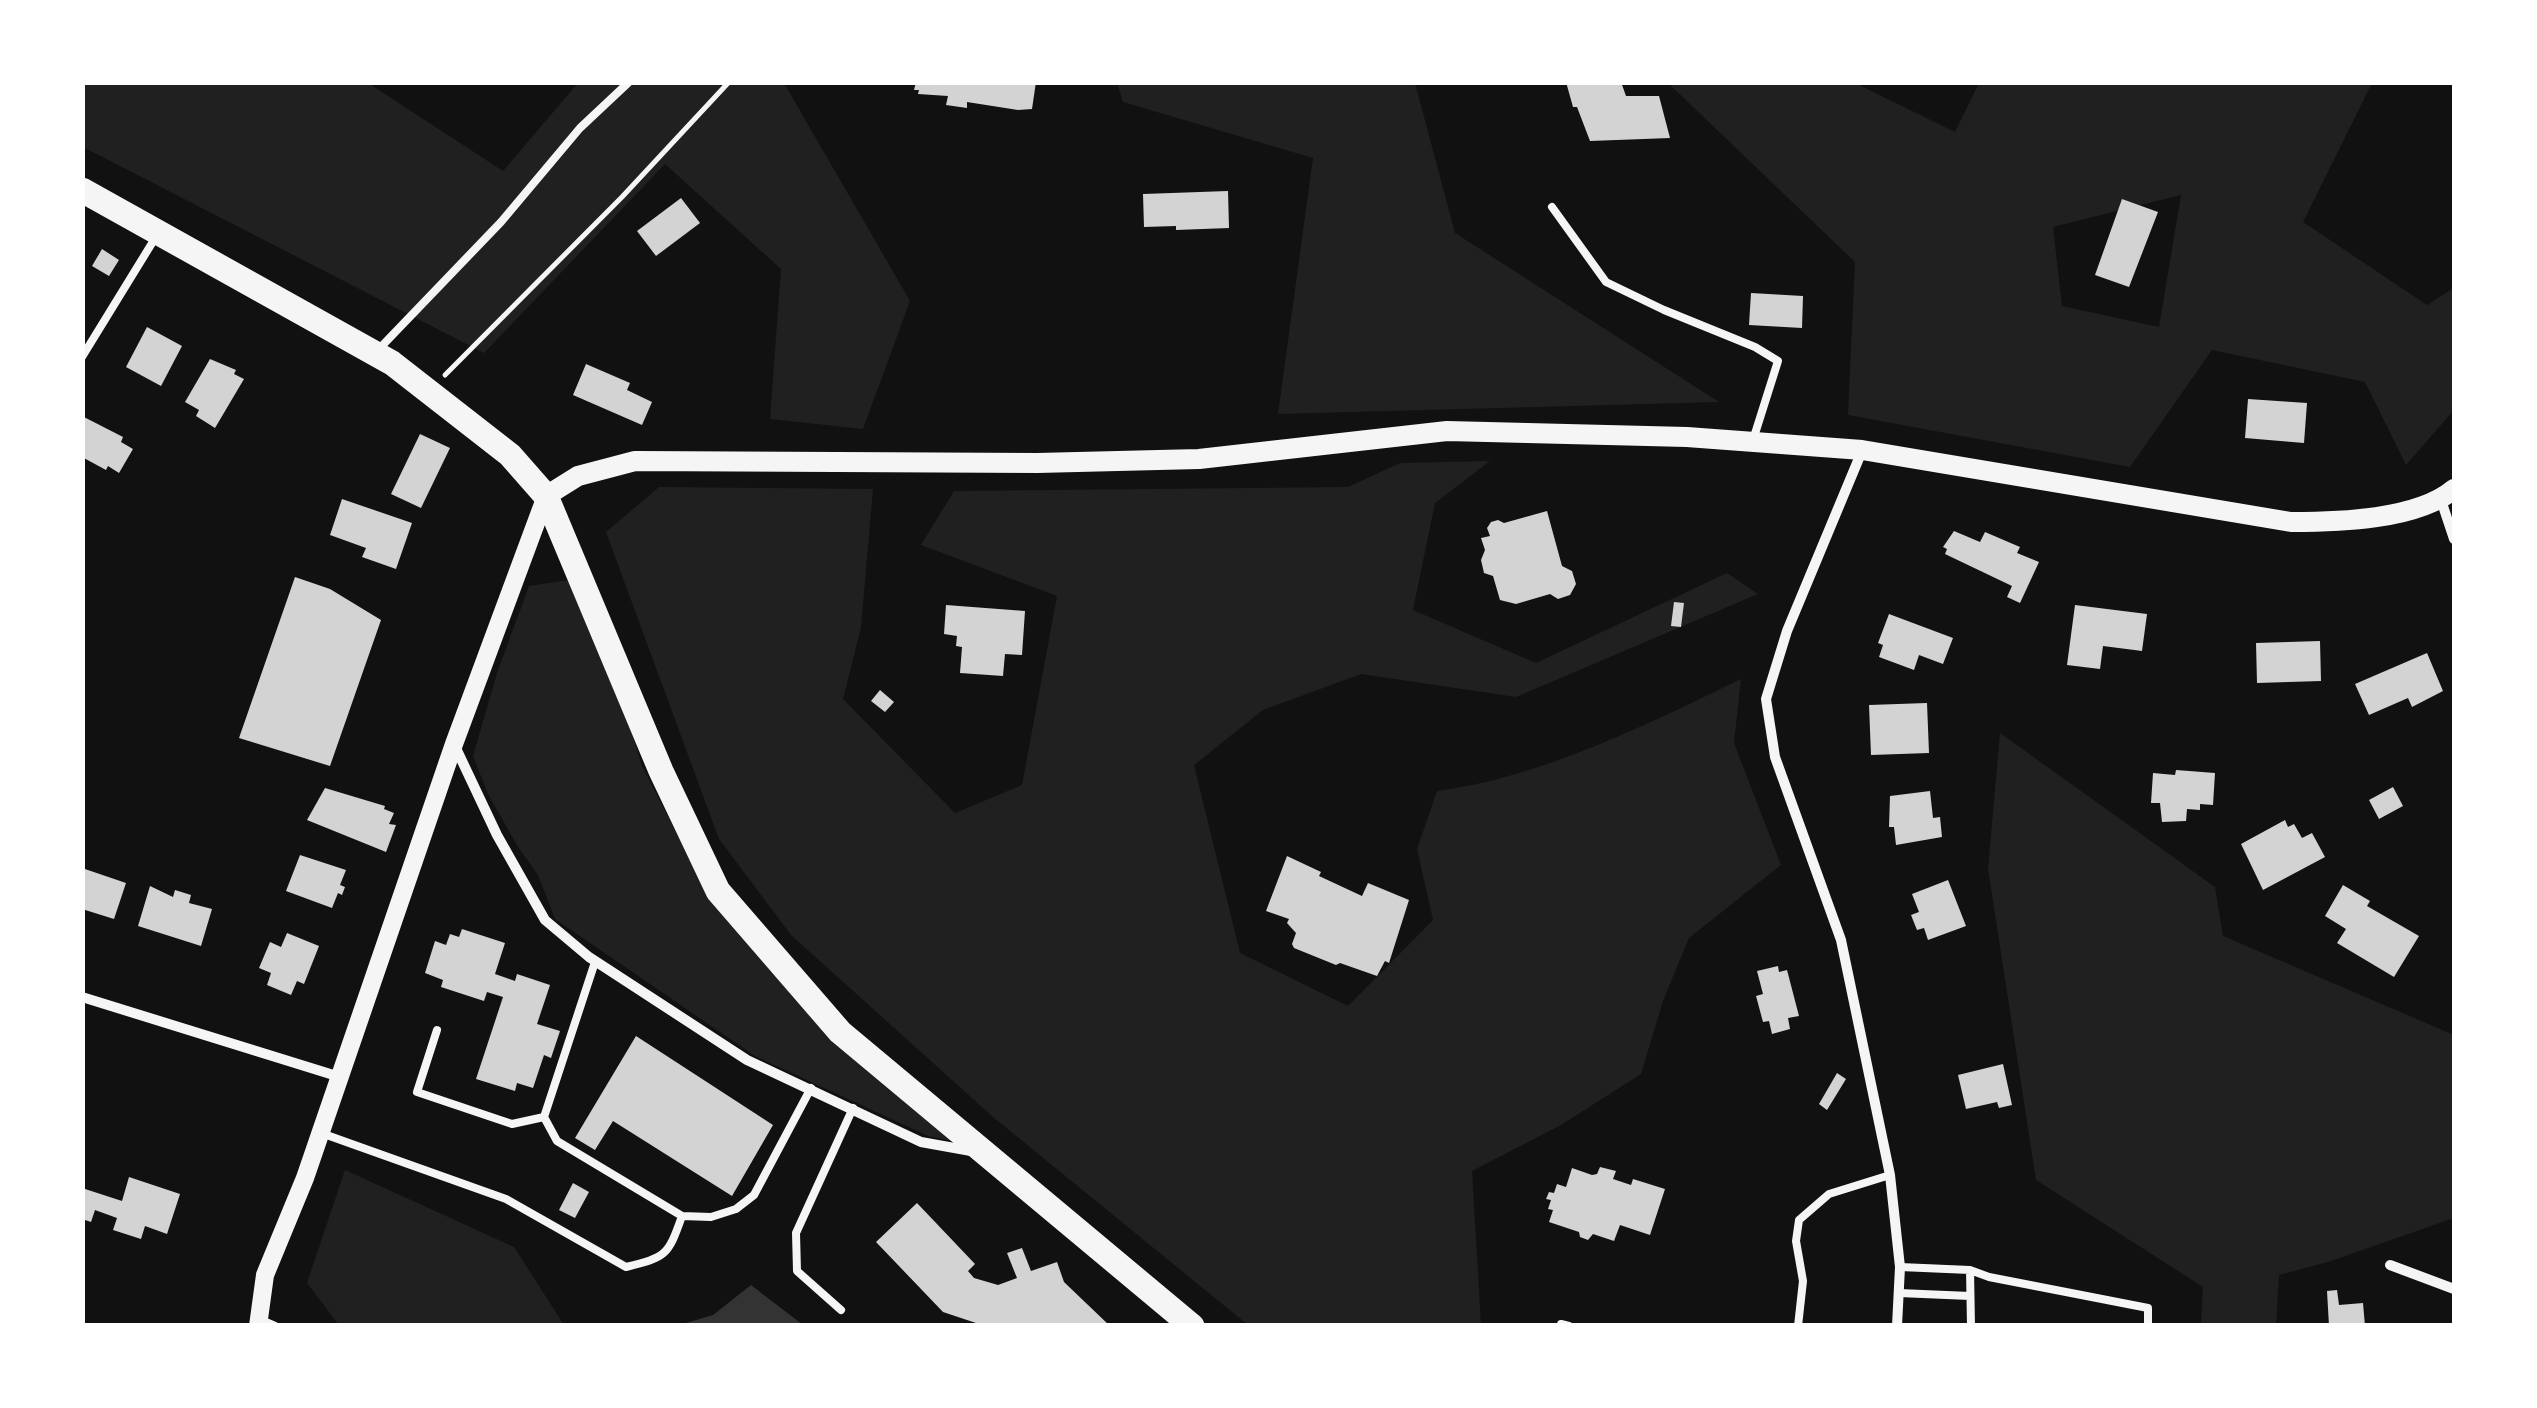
<!DOCTYPE html>
<style>
body{margin:0}
#map{position:relative;width:2537px;height:1408px;overflow:hidden;background:#111;font-family:Rubik,sans-serif}
canvas{display:block}
.frame{position:absolute;inset:0;border:85px solid #fff;pointer-events:none}
</style>
<div id="map">
<canvas width="2537" height="1408"></canvas>
<div class="frame"></div>
</div>
<script>
const ctx = document.querySelector('canvas').getContext('2d');
ctx.lineJoin = 'round';
function fill(path, color) { ctx.fillStyle = color; ctx.fill(path, 'evenodd'); }
function strokePath(path, color, width, dash) { ctx.strokeStyle = color; ctx.lineWidth = width; ctx.lineCap = dash ? 'butt' : 'round'; ctx.setLineDash(dash || []); ctx.stroke(path); }
const green = new Path2D(`
 M82,83h286l135,88 75,-88h206l126,218 -47,128 -93,-10 11,-150 -116,-105 -181,189 -401,-206z
 M1117,83h298l40,150 264,169 -441,12 35,-256 -190,-56z
 M1668,83h187l100,49 24,-49h393l-69,139 124,83 27,-17v122l-48,55 -41,-83 -153,-32 -82,117 -282,-52 7,-153zM2181,195l-22,132 -97,-21 -9,-79z
 M1490,461l-55,42 -22,107 123,53 191,-90 31,21 -242,103 -155,-23 -98,36 -69,55 46,188 108,53 85,-86 -16,-71 20,-58c103,-13 211,-67 304,-112l-7,64 47,122 -92,73 -26,63 -22,73 -80,51 -89,46 9,154h-233l-255,-208 -202,-182 -72,-96 -113,-307 53,-45 214,2 -12,138 -18,72 112,114 67,-28 35,-189 -136,-51 33,-54 394,-4 52,-24z
 M569,580l61,146 12,40 63,122 252,254 -29,-6 -173,-80 -200,-137 -17,-44 -20,-28 -30,-53 -15,-38 24,-83 32,-87z
 M2000,733l215,154 8,49 231,99v183l-126,44 -49,13 -3,50h-75l2,-38 -167,-107 -48,-311z
 M345,1170l169,77 50,78h-225l-32,-42z`);
const water = new Path2D(`
 M751,1285l52,40h-124l34,-10z`);
const building = new Path2D(`
 M916,82h120l-4,27 -14,1 -51,-8v6l-21,-3 2,-9 -30,-2 1,-4h-5z
 M1566,82h55l5,14h33l11,42 -80,3 -13,-34h-4z
 M1228,191l1,37 -53,2v-4l-32,1 -1,-33z
 M681,198l19,25 -44,33 -19,-25z
 M2122,199l36,13 -29,75 -34,-12z
 M102,249l17,11 -10,16 -17,-10z
 M1751,293l52,3 -1,32 -53,-3z
 M147,327l35,19 -21,40 -35,-19z
 M210,359l26,11 -2,4 10,5 -29,49 -19,-12 3,-6 -14,-8z
 M586,364l44,19 -3,7 25,12 -10,23 -69,-30z
 M2248,399l59,4 -3,40 -59,-5z
 M82,416l41,21 -2,5 12,7 -14,24 -11,-7 -2,4 -24,-13z
 M420,434l30,14 -29,60 -30,-14z
 M342,499l70,24 -16,46 -34,-12 4,-9 -36,-13z
 M1547,511l15,55 10,5 4,13 -6,11 -12,4 -8,-5 -34,10 -16,-4 -7,-24 -9,-3 -3,-13 4,-10 -4,-12 9,-2 -3,-8 4,-6 7,-2 6,3z
 M1954,531l26,11 5,-10 35,15 -3,6 22,9 -19,41 -13,-6 5,-11 -67,-32 2,-5 -4,-2z
 M295,577l35,12 51,31 -51,146 -91,-28z
 M1674,602l10,1 -3,24 -10,-1z
 M946,605l79,6 -3,44 -17,-1 -2,22 -43,-3 2,-26 -6,-1 1,-10 -13,-2z
 M2075,605l72,9 -5,37 -39,-5 -3,23 -33,-4z
 M1889,614l64,24 -10,26 -24,-9 -5,15 -35,-13 4,-12 -5,-2z
 M2320,641l1,40 -64,2 -1,-40z
 M2427,653l16,38 -31,16 -4,-9 -39,17 -14,-31z
 M880,690l14,12 -9,10 -14,-11z
 M1927,703l2,50 -58,2 -2,-50z
 M2176,770l39,3 -2,32 -13,-1v6l-13,-1 -1,12 -24,1 -2,-19h-9l2,-30 22,2z
 M2393,787l10,19 -24,13 -10,-19z
 M325,788l60,18 -1,3 10,4 -5,11 7,1 -10,27 -79,-32z
 M1930,791l3,27 7,-1 2,20 -46,8 -2,-18h-5l1,-31z
 M2285,820l3,7 6,-3 8,14 10,-5 13,24 -62,33 -22,-46z
 M300,855l46,15 -6,15 5,2 -3,8 -4,-2 -6,15 -46,-17z
 M1287,856l34,16 -2,4 43,20 6,-13 41,17 -20,63 -4,-2 -8,15 -37,-13 -4,2 -42,-17 -2,-4 4,-11 -9,-10 2,-4 -23,-8z
 M82,868l44,15 -12,36 -32,-10z
 M1948,880l18,46 -38,14 -4,-12 -7,2 -6,-15 8,-3 -7,-18z
 M2343,885l27,16 -3,5 52,30 -25,41 -57,-34 9,-14 -21,-13z
 M150,886l23,11 2,-7 16,5 -2,8 23,6 -11,37 -63,-20z
 M462,929l43,14 -10,31 20,7 2,-7 33,11 -13,39 23,7 -9,27 -7,-3 -11,33 -16,-5 -2,8 -39,-12 27,-82 -16,-5 -3,9 -43,-14 2,-7 -18,-7 10,-32 11,4 4,-11 9,3z
 M287,933l32,13 -15,38 -7,-3 -6,14 -24,-10 4,-12 -12,-5 11,-26 11,5z
 M1778,966l1,6 8,-2 12,46 -11,2 2,11 -18,5 -3,-13 -6,1 -7,-26 7,-2 -6,-23z
 M636,1036l137,89 -41,71 -119,-75 -18,29 -20,-12z
 M2003,1064l9,41 -13,3 -2,-6 -31,7 -8,-34z
 M1837,1073l9,6 -19,31 -8,-6z
 M1600,1167l16,4 -3,8 18,6 2,-6 32,10 -15,46 -30,-10 -6,16 -21,-7 -5,6 -8,-3 -1,-5 -30,-10 4,-12 -5,-1 3,-9 -5,-1 3,-7 5,1 3,-9 9,3 6,-19 20,7 5,-1z
 M129,1177l51,17 -13,40 -22,-8 -4,13 -28,-9 4,-12 -22,-8 -4,12 -9,-3v-31l40,13z
 M573,1183l16,9 -14,26 -16,-8z
 M917,1203l58,61 -7,7 6,7 24,7 19,-7 -10,-25 15,-5 9,23 26,-9 7,20 46,44h-125l-42,-14 -67,-70z
 M2337,1290l2,15 24,-2 2,23h-36l-2,-35z`);
const path = new Path2D(`
 M445,375l177,-178 107,-115`);
const service = new Path2D(`
 M1552,207l54,75 58,28 91,37 23,14 -25,79
 M378,350l123,-128 79,-94 49,-46
 M82,357l75,-122
 M437,1030l-20,62 95,32 32,-7 51,-155
 M544,1117l13,24 125,75 29,1 25,-8 18,-14 57,-107
 M321,1133l185,66 120,68c40,-10 42,-11 56,-51
 M1900,1267l70,3 19,7 159,31v18
 M1970,1270l1,56
 M1899,1293l71,3
 M841,1310l-44,-39 -1,-38 57,-125
 M259,1319l16,7
 M1561,1324l8,2
 M1798,1326l5,-45 -7,-40 3,-21 30,-26 61,-19`);
const minor = new Path2D(`
 M1862,451l-75,180 -21,68 9,58 66,183 49,235 10,92 -3,59
 M2441,500l13,39
 M454,744l43,91 48,85 44,37 158,103 174,82 50,9
 M82,997l258,80
 M2390,1265l64,24`);
const tertiary = new Path2D(`
 M258,1326l7,-51 40,-97 149,-434 92,-248`);
const secondary = new Path2D(`
 M546,496l32,-20 57,-15 402,2 162,-4 248,-28 240,6 175,13 429,72c47,0 126,-2 163,-33`);
const primary = new Path2D(`
 M82,190l310,173 118,92 36,41 115,275 57,120 122,141 352,294`);
fill(green, '#202020');
fill(water, '#333');
fill(building, '#d3d3d3');
strokePath(path, '#f5f5f5', 5);
strokePath(service, '#f5f5f5', 8);
strokePath(minor, '#f5f5f5', 10);
strokePath(tertiary, '#f5f5f5', 18);
strokePath(secondary, '#f5f5f5', 20);
strokePath(primary, '#f5f5f5', 25);
</script>
